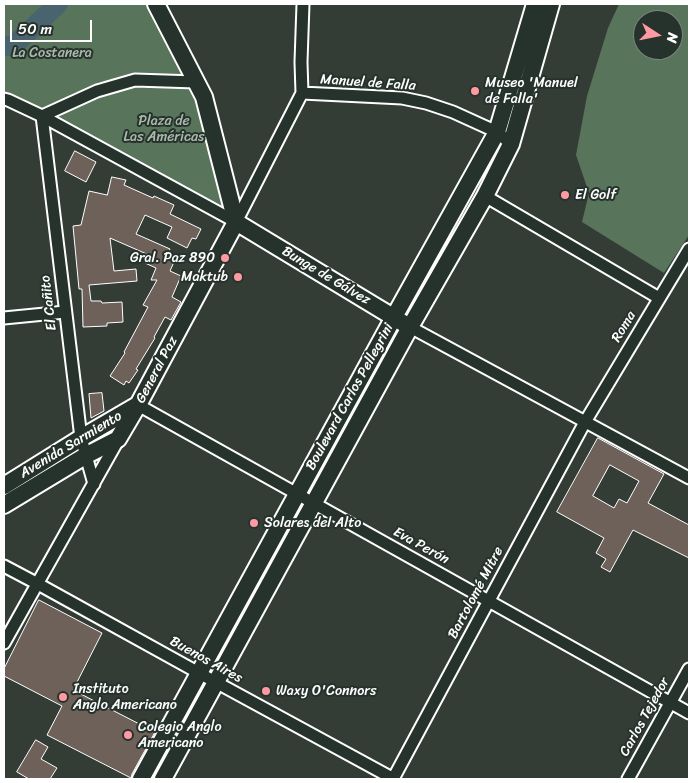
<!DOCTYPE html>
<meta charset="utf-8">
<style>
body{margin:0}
#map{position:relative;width:693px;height:783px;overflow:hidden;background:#343c36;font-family:Sriracha,sans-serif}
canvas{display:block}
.frame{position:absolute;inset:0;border:5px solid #fff;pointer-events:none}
.north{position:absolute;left:633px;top:10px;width:50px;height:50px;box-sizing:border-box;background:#26332d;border:1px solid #7d8581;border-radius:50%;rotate:101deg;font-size:14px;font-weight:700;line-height:20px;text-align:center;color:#fff}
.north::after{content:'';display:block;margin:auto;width:18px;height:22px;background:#ff9aa2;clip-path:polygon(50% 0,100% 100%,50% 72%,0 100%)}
.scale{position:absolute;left:10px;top:20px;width:82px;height:22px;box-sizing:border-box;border:2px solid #fff;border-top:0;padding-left:6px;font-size:15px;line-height:18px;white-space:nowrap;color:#fff;-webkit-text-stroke:4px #26332d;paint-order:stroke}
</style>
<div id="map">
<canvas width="693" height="783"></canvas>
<div class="frame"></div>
<div class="north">N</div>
<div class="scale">50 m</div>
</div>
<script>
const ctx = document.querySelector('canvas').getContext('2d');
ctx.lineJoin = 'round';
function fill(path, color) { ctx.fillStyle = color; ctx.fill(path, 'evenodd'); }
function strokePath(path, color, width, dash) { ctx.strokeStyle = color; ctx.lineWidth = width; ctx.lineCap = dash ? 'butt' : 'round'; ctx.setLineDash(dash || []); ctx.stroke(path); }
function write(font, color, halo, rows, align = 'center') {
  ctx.font = font + ' Sriracha,sans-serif'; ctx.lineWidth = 4; ctx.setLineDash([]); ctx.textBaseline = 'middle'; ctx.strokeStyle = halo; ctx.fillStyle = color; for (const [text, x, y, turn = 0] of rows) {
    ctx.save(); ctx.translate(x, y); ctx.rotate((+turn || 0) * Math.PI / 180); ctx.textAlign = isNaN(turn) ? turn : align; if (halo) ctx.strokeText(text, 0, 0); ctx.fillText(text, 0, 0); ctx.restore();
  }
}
const green = new Path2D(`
 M4,4h147l45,78 40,140 -194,-106 92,-36 -34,2 -58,30 -38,-9z
 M619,4h70v231l-25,38 -82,-51 7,-29 -13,-38 11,-59 21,-68zM643,20h30v30h-30z
 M199,673l16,11 -53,95h-19z`);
const river = new Path2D(`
 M4,46h9l45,-42`);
const building = new Path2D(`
 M75,151l21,11 -10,20 -21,-11z
 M112,177l14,3 -2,5 29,13 1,-2 20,9 -4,9 31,15 -5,10 -4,-1 -5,10 -20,-10 5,-11 -27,-12 -9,19 34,15 -4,9 8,4 -4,9 11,5 -9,21 9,5 -10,18 -6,-3 -11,20 1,1 -19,31 2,1 -9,13 -3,-2 -2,4 -14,-9 15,-23 -1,-1 24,-45 -5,-2 14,-25h-6l5,-12 -11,-5 4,-8 -39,-17 4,33 22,-2 1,12 -48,4 2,16h10l1,2 20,-1 1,20 -16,1v3l-24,1 -1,-38h-3l-6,-63 8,-1 8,-34 18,4z
 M102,393l2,18 -13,7 -2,-24z
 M598,438l66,36 -16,29 41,22v33l-56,-28 -23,42 -9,-5 5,-8 -10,-6 8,-15 -47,-26zM610,465l29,16 -12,22 -8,-4 -5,9 -21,-12z
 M39,600l63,33 -29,57 82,42 -23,42 -1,4 -84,-43 15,-29 -58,-30v-7z
 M36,740l12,7 -7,12 16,9 -7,11h-21l-12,-7z`);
const street = new Path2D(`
 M302,93l100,5 24,5 27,9 44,20 14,12
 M4,99l4,1 34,16 55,-25 38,-11 61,2
 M42,116l194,106 66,-129 -1,-31 2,-58
 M42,116l39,322 13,46
 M485,196l174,102
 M4,318l61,-6
 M410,327l279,151
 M138,405l551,308
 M4,566l34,18 161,89 195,106
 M4,643l114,-203
 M393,779l192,-357 104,-173
 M628,779l61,-110`);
const secondary = new Path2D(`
 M156,4l48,93 32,125
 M236,222l167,101
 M4,486l77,-48 55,-32
 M4,505l81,-49 33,-17 20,-34 98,-183
 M141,779l253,-462 103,-185 38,-128
 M163,779l247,-452 75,-131 26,-52 40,-140`);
const markers = [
 [475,91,5,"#ff9aa2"],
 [565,195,5,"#ff9aa2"],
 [225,258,5,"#ff9aa2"],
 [238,277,5,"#ff9aa2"],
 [254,523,5,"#ff9aa2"],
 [266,691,5,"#ff9aa2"],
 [63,697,5,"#ff9aa2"],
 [128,735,5,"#ff9aa2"]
];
const parkNames = [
 ["La Costanera",52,53],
 ["Plaza de",164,121],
 ["Las Américas",164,137]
];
const streetNames = [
 ["Manuel de Falla",368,83,4],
 ["Bunge de Gálvez",326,276,31],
 ["El Cañito",49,303,-97],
 ["Roma",624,327,-59],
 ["General Paz",157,370,-62],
 ["Boulevard Carlos Pellegrini",350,397,-61],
 ["Avenida Sarmiento",71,445,-31],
 ["Eva Perón",421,546,29],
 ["Bartolomé Mitre",476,593,-62],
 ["Buenos Aires",206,660,29],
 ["Carlos Tejedor",645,717,-61]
];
const poiNames = [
 ["Museo 'Manuel",485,83],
 ["de Falla'",485,99],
 ["El Golf",575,195],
 ["Gral. Paz 890",215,258,"right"],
 ["Maktub",228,277,"right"],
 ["Solares del Alto",264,523],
 ["Instituto",73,689],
 ["Anglo Americano",73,705],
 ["Waxy O'Connors",276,691],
 ["Colegio Anglo",138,727],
 ["Americano",138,743]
];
fill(green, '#58745b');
strokePath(river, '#49646e', 20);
fill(building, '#6d6159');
strokePath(building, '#fff', 1);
strokePath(street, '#fff', 15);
strokePath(secondary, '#fff', 20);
strokePath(street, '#26332d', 11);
strokePath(secondary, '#26332d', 16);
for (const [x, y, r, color] of markers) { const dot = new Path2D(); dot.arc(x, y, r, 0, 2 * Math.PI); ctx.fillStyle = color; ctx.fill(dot); strokePath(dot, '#26332d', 2); }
write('14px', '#acbaad', '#26332d', parkNames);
write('14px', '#fff', '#26332d', streetNames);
write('14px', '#fff', '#26332d', poiNames, 'left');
</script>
